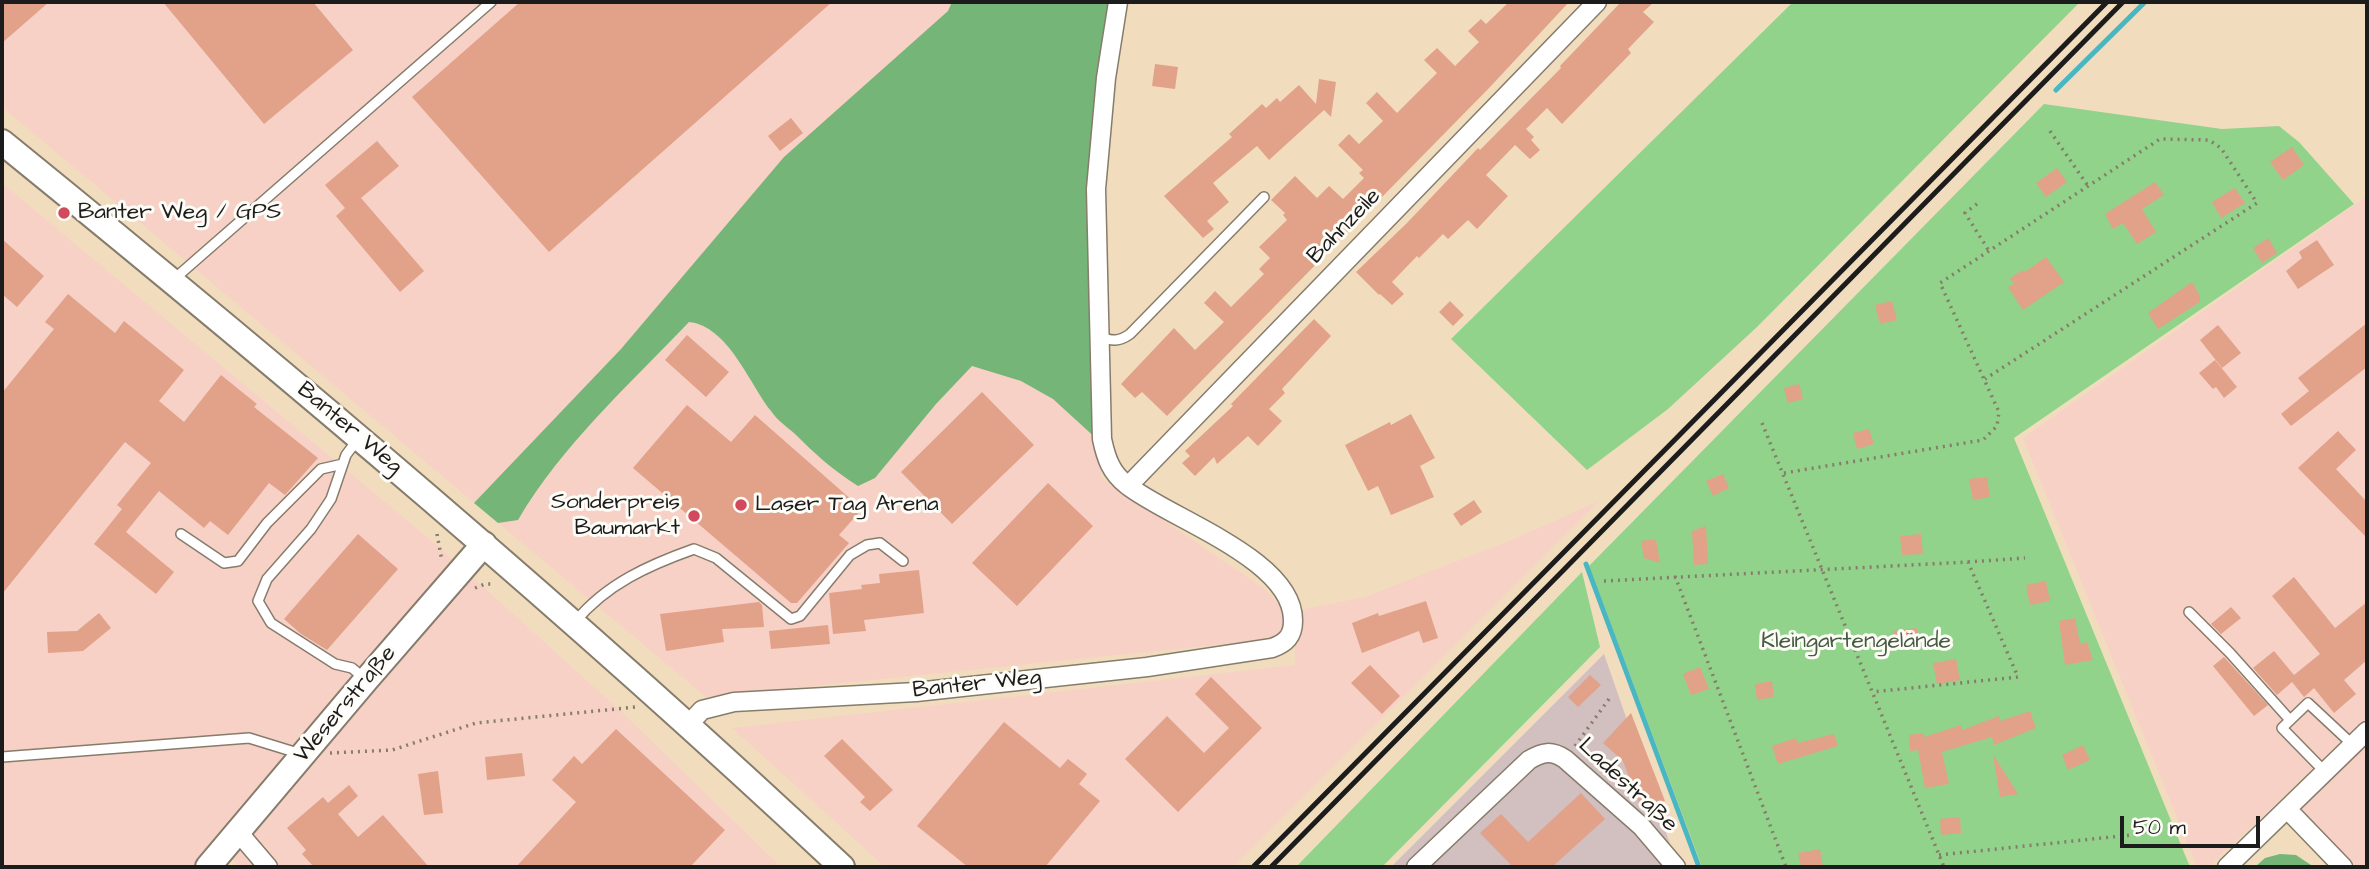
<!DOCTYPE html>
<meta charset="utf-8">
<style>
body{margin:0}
#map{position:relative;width:2369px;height:869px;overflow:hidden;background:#f1ddbd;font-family:"Architects Daughter",sans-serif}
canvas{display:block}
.frame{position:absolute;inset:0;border:4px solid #1c1c1c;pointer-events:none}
.scale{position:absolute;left:2120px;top:816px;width:140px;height:32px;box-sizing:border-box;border:4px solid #1c1c1c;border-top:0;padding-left:9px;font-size:21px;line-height:24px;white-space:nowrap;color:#1c1c1c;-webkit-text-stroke:5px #fdfcf7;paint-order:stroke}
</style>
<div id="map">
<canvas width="2369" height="869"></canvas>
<div class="frame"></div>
<div class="scale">50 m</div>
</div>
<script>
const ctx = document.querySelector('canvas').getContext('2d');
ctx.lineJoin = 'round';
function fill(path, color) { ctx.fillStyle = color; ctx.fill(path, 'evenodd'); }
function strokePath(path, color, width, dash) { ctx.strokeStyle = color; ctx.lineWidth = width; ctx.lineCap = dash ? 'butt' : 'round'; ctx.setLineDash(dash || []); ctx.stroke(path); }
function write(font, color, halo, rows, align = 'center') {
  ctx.font = font + ' "Architects Daughter",sans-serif'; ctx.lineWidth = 6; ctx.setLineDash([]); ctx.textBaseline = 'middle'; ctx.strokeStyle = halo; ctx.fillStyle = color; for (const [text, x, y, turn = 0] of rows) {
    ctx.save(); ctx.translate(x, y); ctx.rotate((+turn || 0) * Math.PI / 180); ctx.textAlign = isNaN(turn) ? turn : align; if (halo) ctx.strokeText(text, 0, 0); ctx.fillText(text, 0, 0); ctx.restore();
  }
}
const built = new Path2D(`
 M2,2h1113l-27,173 13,303 164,111 20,23v26l-579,59 -704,-590z
 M2,183l437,364 186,168 156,152h-541l-25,-23 -23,23h-190z
 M2367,196v522l-158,149h-12l-174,-429z
 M1599,501l-366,366h-348l-153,-139 563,-63v-54l70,-14 149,-58z
 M2367,743v124h-33l-47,-49z`);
const industrial = new Path2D(`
 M1604,654l74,213h-287z`);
const green = new Path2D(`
 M1793,2h287l-323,325 -89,82 -81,61 -136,-131z
 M2044,104l178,25 57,-3 20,16 55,62 -340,234 176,429h-488l-113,-301z
 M1582,572l18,75 -218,220h-86z`);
const forest = new Path2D(`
 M952,2h163l-27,173 11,266 -46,-42 -32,-18 -49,-15 -36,38 -61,74 -17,8c-24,-15 -43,-32 -63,-52 -8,-7 -18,-14 -24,-23 -22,-28 -43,-85 -82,-89 -60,63 -127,123 -171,198l-20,3 -24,-20 147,-154 163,-192 164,-146z
 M2280,854l16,1 18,12h-59l10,-9z`);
const stream = new Path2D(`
 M2056,90l89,-88
 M1586,564l113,303`);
const building = new Path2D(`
 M2,2h47l-47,41z
 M163,2h150l40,48 -89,74z
 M520,2h312l-283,250 -137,-155z
 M1509,2h60l-78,84 -324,330 -25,-24 -7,6 -14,-14 53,-56 21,22 29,-28 -20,-19 11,-12 16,16 33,-33 -5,-5 11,-11 -11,-11 28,-27 -4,-5 2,-2 -14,-13 24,-24 22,22 12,-12 14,13 21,-21 -5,-5 4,-3 -25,-25 11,-11 10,10 24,-23 -17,-18 11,-11 20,21 40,-40 -13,-13 13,-12 18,18 24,-24 -11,-11 13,-12 5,5z
 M1621,2h33l-11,10 11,10 -26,27 3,4 -69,71 -15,-16 -21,21 8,8 -3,3 9,10 -10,9 -15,-14 -29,30 22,21 -31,33 -9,-9 -20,19 -5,-5 -24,24 -2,-2 -25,26 12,12 -12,11 -12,-11 -1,1 -23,-23 51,-49 71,-75 2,2 81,-82 -1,-2z
 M1155,64l23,3 -3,22 -23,-3z
 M1319,79l17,3 -5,35 -7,-7 -55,50 -12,-14 -44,37 16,19 -22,19 7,8 -11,9 -39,-42 68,-59 -3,-3 33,-30 4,4 11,-10 3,4 19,-17 17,19z
 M791,118l12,15 -23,18 -12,-15z
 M377,141l22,25 -38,32 63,73 -24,21 -64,-76 9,-8 -20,-23z
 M2292,147l12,18 -21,15 -13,-18z
 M2057,168l10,14 -21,15 -10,-14z
 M2155,182l9,13 -22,14 14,23 -19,12 -14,-21 -10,6 -8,-15z
 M2235,188l10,15 -24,15 -9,-16z
 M2268,238l9,15 -15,10 -9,-15z
 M2,239l42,37 -27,31 -15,-13z
 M2317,240l17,25 -36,24 -12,-18 16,-13 -3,-6z
 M2046,257l18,25 -41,28 -15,-23 6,-3 -4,-6 13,-8 2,2z
 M2192,282l8,14v6l-42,27 -10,-16z
 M68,294l47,39 9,-12 60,49 -25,31 25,21 37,-47 36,29 -3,3 64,51 -33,37 -16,-12 -41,52 -18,-14 -6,7 -45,-37 -33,41 48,40 -18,22 -62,-50 28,-35 -5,-4 34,-42 -26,-21 -123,152v-201l52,-64 -9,-7z
 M1450,301l14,14 -11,11 -14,-14z
 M1892,301l5,19 -17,4 -5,-19z
 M1314,319l17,17 -49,53 3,4 -16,16 13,12 -24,25 -10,-10 -31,28 -3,-7 -19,19 -13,-13 8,-7 -5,-5 48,-45 -2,-2z
 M2367,323v44l-76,59 -10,-12 28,-23 -11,-13z
 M2218,325l23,28 -19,15 -22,-28z
 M687,335l42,37 -23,25 -41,-37z
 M2215,360l22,27 -13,11 -8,-11 -3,2 -14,-16z
 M1799,384l4,15 -15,4 -4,-15z
 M982,392l52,53 -82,79 -51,-52z
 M687,405l44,37 24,-27 107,94 -23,26 10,8 -52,60h-6l-158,-135z
 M1411,414l24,44 -15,8 14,31 -43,18 -13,-29 -10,5 -23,-46 45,-23 1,3z
 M1869,429l5,15 -17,5 -4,-16z
 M2338,431l18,19 -20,19 31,33v36l-69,-70z
 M1723,474l6,14 -16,8 -7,-15z
 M1987,477l3,20 -17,3 -4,-21z
 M1048,483l45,43 -76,80 -45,-43z
 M1474,500l8,12 -21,14 -8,-12z
 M1706,526l2,38 -14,1 -2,-34z
 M358,534l40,35 -71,81 -26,-16 -17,-15z
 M1921,534l2,20 -21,1 -2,-19z
 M1656,539l4,24 -16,-5 -3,-17z
 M919,570l5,43 -60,7 2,11 -33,3 -4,-41 33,-4 -1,-4 19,-2 -1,-9z
 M2294,577l41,51 32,-26v58l-23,20 12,14 -22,19 -20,-25 -10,9 -12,-15 -15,13 -24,-27 21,-17 20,24 26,-21 -48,-58z
 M2046,581l4,20 -20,4 -4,-20z
 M1426,601l12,37 -15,5 -4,-12 -57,22 -10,-30 26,-10 1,3z
 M759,602l3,3 2,22 -42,2 2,13 -58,9 -6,-37z
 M2231,607l10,11 -20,16 -10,-10z
 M99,613l12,15 -28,23 -35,2 -1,-21 30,-1z
 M2075,618l5,26 7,-2 6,18 -28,5 -6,-44z
 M828,625l2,19 -59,5 -2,-18z
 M1917,628l2,14 -24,3 -2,-14z
 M2224,657l44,48 -14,11 -41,-50z
 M1956,659l4,21 -23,4 -4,-21z
 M1370,665l30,31 -18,18 -31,-31z
 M1700,667l9,22 -18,6 -8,-21z
 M1590,675l11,10 -23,22 -10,-10z
 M1211,677l51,51 -84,84 -53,-53 42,-43 37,37 25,-25 -34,-34z
 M1772,681l2,16 -17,3 -2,-16z
 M2030,711l6,17 -42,17 -2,-8 -50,15 7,32 -24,4 -7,-38 -8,1 -1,-16 14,-2 1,4 37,-12 1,5 37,-14 1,5z
 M1631,713l34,88 -23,9 -19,-49 -20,-18z
 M1004,722l56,46 8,-9 19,15 -8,10 21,17 -55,66h-77l-51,-41z
 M616,729l109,101 -35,37h-174l60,-65 -24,-22 22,-24 8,8z
 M1834,734l4,12 -60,18 -6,-18 24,-8 2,5z
 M842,739l51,51 -23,21 -10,-9 5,-5 -41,-41z
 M2083,745l7,15 -22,10 -6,-15z
 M522,753l3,23 -38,4 -2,-23z
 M1993,756h1l24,38 -18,3z
 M438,771l5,42 -19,2 -6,-41z
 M349,785l9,11 -20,18 20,23 25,-22 46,52h-115l-12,-13 4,-4 -19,-22 36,-31 5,6z
 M1581,793l24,26 -53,48h-39l-33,-34 21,-19 27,28z
 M1960,817l1,16 -20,2 -1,-16z
 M1820,849l3,18h-22l-3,-14z`);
const path = new Path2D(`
 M2050,131l38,55
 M1977,204l-12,9 24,38
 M1762,423l182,444
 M1784,473l199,-33 14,-14 2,-14 -59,-129 220,-144 49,1 12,8 36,55 -272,176
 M437,534l5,27
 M1968,562l57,-4
 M1675,576l111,291
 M1604,581l364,-19 50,115 -146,15
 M475,588l10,-4h9
 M1575,746l34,-47
 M330,753l62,-3 84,-27 160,-16
 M1939,855l211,-22`);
const lane = new Path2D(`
 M173,280l318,-278
 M1099,337c13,4 20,5 31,-3l134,-137
 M358,439l-12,16 -15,44 -20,30 -44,50 -9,22 13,22 64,41 17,4 13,11
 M181,534l43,29 14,-2 29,-38 54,-54 22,-5
 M2189,612l41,41 60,67
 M575,622c31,-38 74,-57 119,-73l22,9 75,61 9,-3 50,-61 17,-10 13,-2 23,18
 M2,757l247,-19 52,16
 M2325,772l-43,-44 26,-25 45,42`);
const street = new Path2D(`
 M1128,486l469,-484
 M688,725l14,-15 32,-8 182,-10 231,-25 125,-19c14,-5 21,-12 21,-27 1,-62 -125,-103 -166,-136 -16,-12 -21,-27 -25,-46l-6,-250 10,-111 12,-76
 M2287,809l56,58
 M239,833l29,34
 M1416,867l113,-107c14,-8 22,-10 36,-1l76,67 35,41
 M2227,867l140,-136`);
const secondary = new Path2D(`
 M2,142c287,233 570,472 840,725
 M208,867l158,-187 118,-136`);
const rail = new Path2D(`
 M1253,867l854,-865
 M1271,867l852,-865`);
const markers = [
 [64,213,7,"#d1495b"],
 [741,505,7,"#d1495b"],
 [694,516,7,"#d1495b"]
];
const poiNames = [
 ["Banter Weg / GPS",78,213],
 ["Sonderpreis",680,503,"right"],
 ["Baumarkt",680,529,"right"],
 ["Laser Tag Arena",755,505]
];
const streetNames = [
 ["Bahnzeile",1345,227,-46],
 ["Banter Weg",349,429,40],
 ["Banter Weg",977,685,-6],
 ["Weserstraße",346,705,-50],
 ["Ladestraße",1627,786,43]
];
const parkNames = [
 ["Kleingartengelände",1856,642]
];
fill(built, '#f7d1c6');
fill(industrial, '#d2bfbf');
fill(green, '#92d38b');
fill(forest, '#75b577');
strokePath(stream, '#49b7c2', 5);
fill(building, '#e2a189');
strokePath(lane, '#867c6c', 12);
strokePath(street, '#867c6c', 21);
strokePath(secondary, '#867c6c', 28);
strokePath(path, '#867c6c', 3.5, [2, 5]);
strokePath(lane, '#fff', 9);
strokePath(street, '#fff', 18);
strokePath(secondary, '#fff', 24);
strokePath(rail, '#1c1c1c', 5);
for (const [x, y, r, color] of markers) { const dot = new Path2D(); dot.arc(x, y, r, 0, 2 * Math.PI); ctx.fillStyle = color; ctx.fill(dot); strokePath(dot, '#fdfcf7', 2.5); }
write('23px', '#1c1c1c', '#fdfcf7', poiNames, 'left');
write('23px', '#1c1c1c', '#fdfcf7', streetNames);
write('23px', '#455c43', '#fdfcf7', parkNames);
</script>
